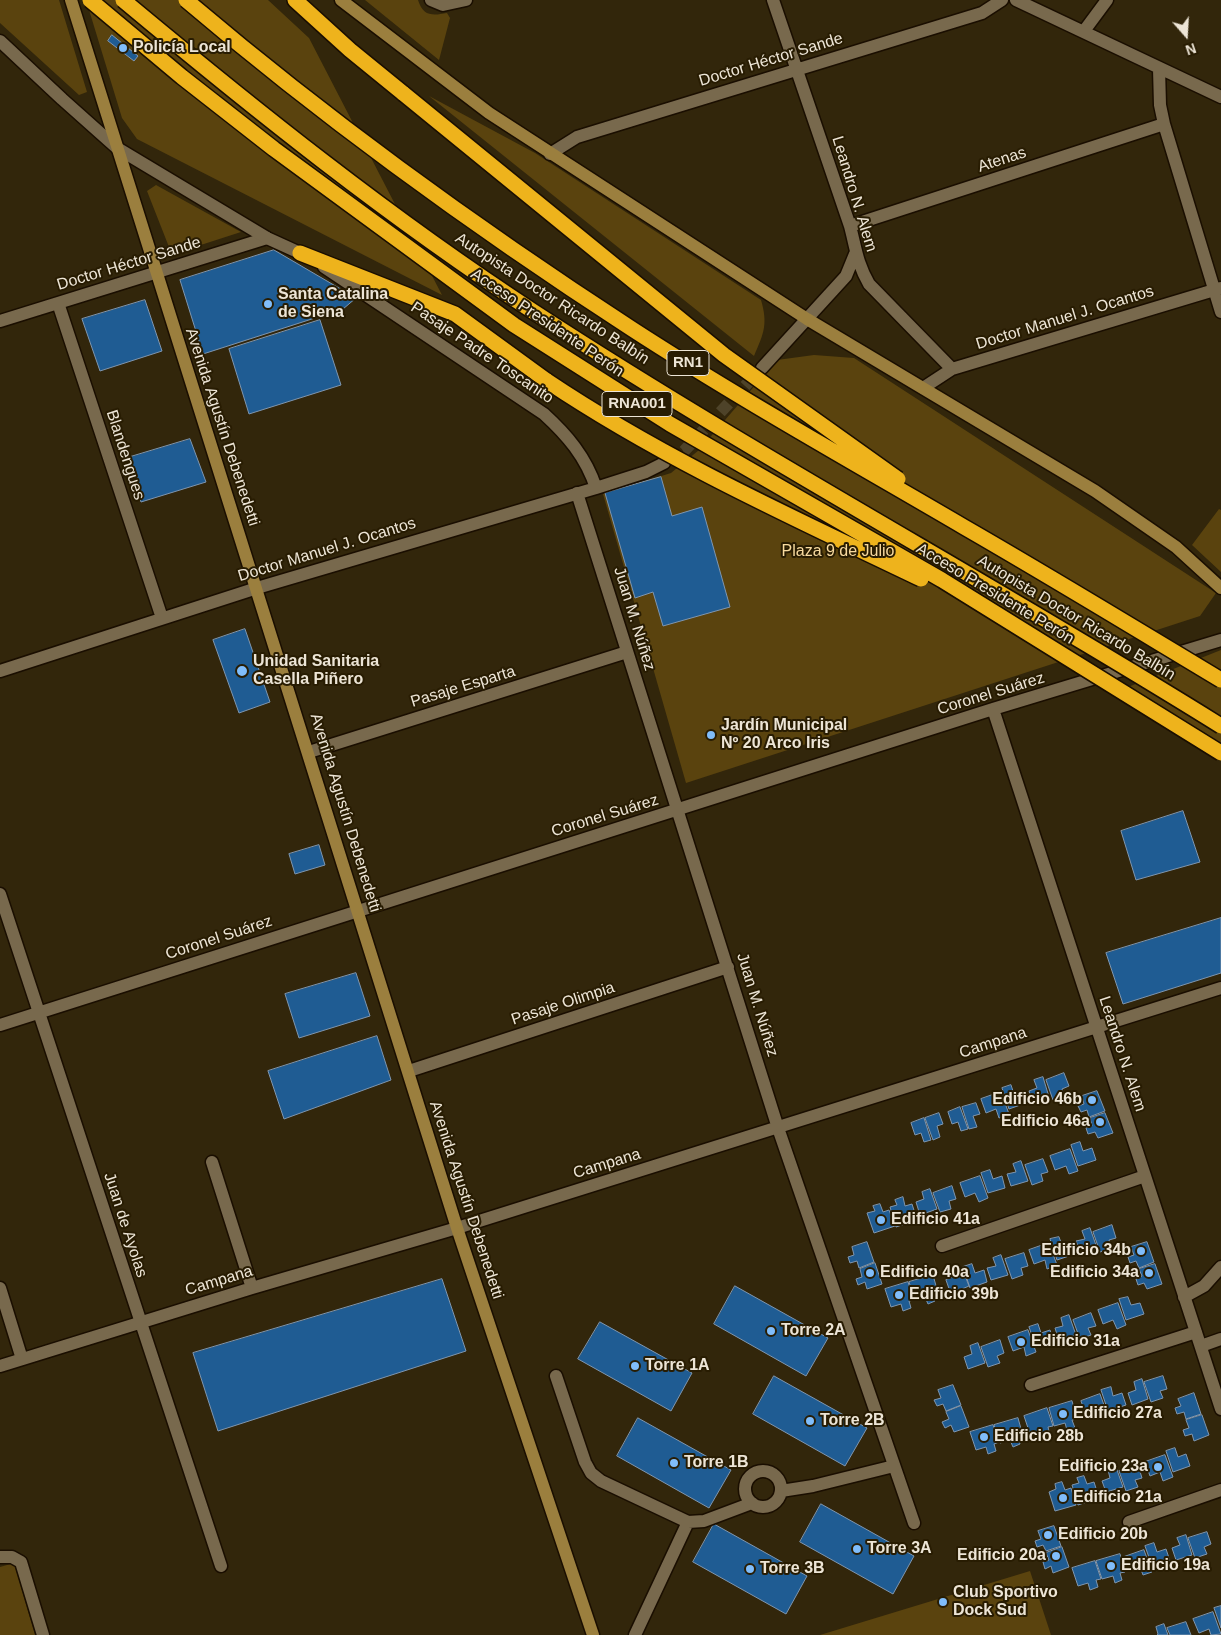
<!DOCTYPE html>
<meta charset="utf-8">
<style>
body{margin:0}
#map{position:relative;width:1221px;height:1635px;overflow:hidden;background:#32260b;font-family:Arial,sans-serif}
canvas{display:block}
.north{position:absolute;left:1161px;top:10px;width:50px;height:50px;-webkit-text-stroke:4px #281c02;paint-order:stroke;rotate:161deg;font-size:14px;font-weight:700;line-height:20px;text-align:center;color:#ede5d6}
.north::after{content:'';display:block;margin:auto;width:18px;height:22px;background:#ede5d6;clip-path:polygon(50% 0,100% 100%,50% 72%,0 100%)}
</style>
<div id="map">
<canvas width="1221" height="1635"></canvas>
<div class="north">N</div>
</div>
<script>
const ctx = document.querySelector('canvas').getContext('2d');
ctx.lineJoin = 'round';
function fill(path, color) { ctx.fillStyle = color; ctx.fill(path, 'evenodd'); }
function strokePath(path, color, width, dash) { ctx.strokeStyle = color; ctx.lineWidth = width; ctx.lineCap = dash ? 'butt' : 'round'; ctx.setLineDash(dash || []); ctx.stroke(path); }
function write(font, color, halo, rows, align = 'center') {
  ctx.font = font + ' Arial,sans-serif'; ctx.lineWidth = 4; ctx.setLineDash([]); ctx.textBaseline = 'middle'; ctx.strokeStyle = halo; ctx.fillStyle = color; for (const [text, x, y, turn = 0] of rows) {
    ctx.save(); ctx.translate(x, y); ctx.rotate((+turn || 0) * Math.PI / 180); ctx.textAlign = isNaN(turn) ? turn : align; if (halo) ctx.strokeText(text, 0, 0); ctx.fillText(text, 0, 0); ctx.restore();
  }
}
const green = new Path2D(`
 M0,0h59l28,92 -8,3 -79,-72z
 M86,0h182l41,38 133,257 -305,-156 -15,-21z
 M365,0h53c5,16 14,16 29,13l3,5 -11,42z
 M429,96l106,57 226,147c7,24 3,33 -7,56z
 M156,185l85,47 -65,21 -7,-6 -22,-56z
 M814,355l40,3 362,235 -16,23 -514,167 -83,-289 68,-21 28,-23 78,-90z
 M1219,509l2,1v62l-29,-27z
 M1221,650v110l-108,-67z
 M14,1563l21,72h-35v-68z
 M1030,1571l21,64h-231z`);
const building = new Path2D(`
 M112,35l26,21 -4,5 -26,-20z
 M274,250l82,48 -13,11 -140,45 -23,-74z
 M145,300l17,51 -62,20 -18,-52z
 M320,320l21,65 -92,29 -20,-65z
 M190,439l16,43 -65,20 -14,-44z
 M661,477l11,39 30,-9 28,100 -67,19 -10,-34 -18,6 -30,-105z
 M245,629l25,73 -31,11 -26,-73z
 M1183,811l17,51 -64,18 -15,-49z
 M319,845l6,20 -30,9 -6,-20z
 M1221,918v55l-98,31 -17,-51z
 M356,973l14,43 -71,22 -14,-44z
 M377,1036l14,44 -107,39 -16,-48z
 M1064,1073l5,13 -7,3 2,7 -11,4 -7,-20z
 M1043,1077l6,20 -16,5 -4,-11 8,-3 -3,-8z
 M1011,1085l3,9 9,-3 3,12 -17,6 -7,-21z
 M1097,1091l8,20 -16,6 -2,-7 -6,2 -3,-6 6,-2 -2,-8z
 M1001,1092l8,22 -10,4 -3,-9 -10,4 -5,-14z
 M976,1103l4,11 -7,2 4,11 -8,2 -7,-22z
 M960,1107l8,22 -7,2 -3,-9 -6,2 -4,-12z
 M939,1113l4,11 -6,2 3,11 -7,3 -8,-22z
 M1105,1113l8,20 -15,5 -3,-6 -7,2 -2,-6 6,-2 -2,-8z
 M924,1118l7,22 -7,2 -3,-9 -6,2 -4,-12z
 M1080,1142l3,9 9,-3 4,12 -18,6 -7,-21z
 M1070,1149l8,22 -9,3 -3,-8 -11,4 -5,-14z
 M1043,1159l5,13 -7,2 2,7 -11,4 -7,-20z
 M1021,1161l7,20 -17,5 -4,-12 9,-2 -3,-8z
 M990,1170l3,9 9,-3 3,12 -17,5 -7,-20z
 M980,1176l8,22 -9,4 -4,-9 -10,4 -5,-14z
 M952,1186l4,13 -7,2 2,8 -11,3 -7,-19z
 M930,1189l7,20 -17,6 -4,-13 8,-3 -2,-7z
 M903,1197l2,9 7,-2 5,16 -21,7 -6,-20 7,-2 -2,-5z
 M880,1204l3,8 6,-2 6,16 -21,7 -7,-20 8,-2 -2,-5z
 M1112,1225l4,13 -7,2 2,8 -11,4 -7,-20z
 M1090,1228l7,20 -16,6 -5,-13 9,-2 -3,-8z
 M1059,1237l3,8 9,-3 4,12 -18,6 -7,-21z
 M867,1242l7,20 -15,6 -2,-7 -7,2 -2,-6 6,-2 -2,-8z
 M1147,1242l7,20 -15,6 -3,-7 -6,2 -2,-6 6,-2 -3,-8z
 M1049,1243l8,22 -10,4 -2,-9 -11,4 -5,-14z
 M1024,1253l4,13 -7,2 2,7 -11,4 -7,-20z
 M1001,1255l7,20 -17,5 -4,-12 9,-2 -3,-8z
 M875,1263l7,21 -15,5 -2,-7 -7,3 -2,-6 6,-2 -2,-8z
 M972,1264l3,9 9,-3 3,12 -17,6 -7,-21z
 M1155,1264l7,20 -15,5 -3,-6 -6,2 -2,-6 6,-3 -3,-7z
 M964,1273l5,13 -7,3 2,7 -11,4 -7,-20z
 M933,1275l5,18 -5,1 2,7 -7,3 -3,-7 -10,3 -6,-18z
 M442,1279l24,72 -248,80 -25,-78z
 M908,1282l6,18 -5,1 2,7 -8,3 -2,-7 -10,3 -6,-18z
 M735,1286l93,52 -22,38 -92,-52z
 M1128,1297l3,8 9,-2 4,11 -18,6 -7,-21z
 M1118,1303l8,22 -9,4 -4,-9 -10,4 -5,-14z
 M1091,1313l5,13 -8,2 3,7 -11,4 -7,-19z
 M1069,1315l7,20 -17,6 -4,-13 8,-2 -2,-8z
 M600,1322l92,51 -21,38 -93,-52z
 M1038,1324l3,9 9,-3 4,12 -18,5 -7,-20z
 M1028,1330l8,22 -10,4 -2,-9 -11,4 -5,-14z
 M1000,1340l4,13 -7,3 3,7 -12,4 -7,-20z
 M978,1343l7,20 -17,6 -4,-12 8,-3 -2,-8z
 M774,1376l93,52 -22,38 -92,-52z
 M1163,1376l4,13 -7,2 3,7 -12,4 -7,-20z
 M1142,1379l6,20 -16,6 -4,-12 8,-3 -2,-8z
 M953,1385l8,20 -15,6 -3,-7 -6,2 -3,-6 7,-2 -3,-8z
 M1111,1387l2,9 9,-3 4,12 -18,6 -7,-21z
 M1194,1393l7,21 -15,5 -2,-7 -7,2 -2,-6 6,-2 -3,-7z
 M1100,1394l8,22 -9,3 -3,-8 -10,4 -5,-14z
 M1072,1401l5,18 -5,1 3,8 -8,2 -2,-7 -11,3 -5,-18z
 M961,1406l8,21 -15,5 -3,-7 -6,3 -3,-6 7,-3 -3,-7z
 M1047,1408l6,18 -5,1 2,8 -7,2 -2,-7 -11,4 -6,-18z
 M1202,1415l7,20 -15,6 -2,-7 -7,2 -2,-6 6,-2 -3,-8z
 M638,1418l93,52 -22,38 -92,-52z
 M1018,1418l5,18 -5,1 2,7 -7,3 -3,-7 -10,3 -6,-18z
 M993,1425l6,17 -5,2 2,7 -8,3 -2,-7 -10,3 -6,-18z
 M1175,1448l3,9 8,-3 4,12 -17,6 -7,-21z
 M1165,1455l8,22 -10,4 -3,-9 -10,4 -5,-14z
 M1138,1465l4,13 -7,2 3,7 -12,4 -7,-20z
 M1116,1467l7,20 -17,5 -4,-11 8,-3 -2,-8z
 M1084,1476l3,8 7,-2 5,16 -21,7 -6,-20 7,-2 -2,-5z
 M1062,1482l3,8 6,-2 5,17 -21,6 -6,-19 7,-3 -1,-5z
 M821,1504l93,52 -21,38 -93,-52z
 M714,1524l93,52 -21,38 -93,-52z
 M1054,1526l7,20 -15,5 -3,-6 -6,2 -2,-6 6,-2 -3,-8z
 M1207,1532l4,12 -7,3 3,7 -12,4 -7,-20z
 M1186,1535l6,20 -16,5 -4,-12 8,-3 -3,-7z
 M1154,1543l3,9 9,-3 4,12 -18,5 -7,-20z
 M1062,1547l7,20 -16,6 -2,-7 -6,3 -2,-7 6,-2 -3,-7z
 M1144,1550l8,22 -9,3 -3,-8 -11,4 -5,-14z
 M1120,1554l5,18 -5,1 2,7 -7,3 -2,-7 -11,3 -6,-18z
 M1095,1561l6,18 -5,1 2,7 -8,3 -2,-7 -10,3 -6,-18z
 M1221,1606v22l-7,-20z
 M1213,1612l8,22 -10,1 -2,-6 -10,4 -6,-14z
 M1186,1622l5,13h-21l-3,-7z
 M1164,1624l4,11h-11l1,-1 -2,-7z`);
const minorTunnel = new Path2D(`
 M668,461l16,-10 76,-81`);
const minor = new Path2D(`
 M431,0l12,5 23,-5
 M773,0l77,226c6,23 7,37 19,58l83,85
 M1016,0l205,97
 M1084,31l23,-31
 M1159,69l1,36 4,19 57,188
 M550,154l27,-17 405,-124 20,-13
 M850,226l314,-102
 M324,267l220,147c23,21 42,43 52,74
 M58,303l104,315
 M0,321l267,-83
 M762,368l84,-92 9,-22
 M923,388l29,-19 269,-81
 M577,493l201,635 136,395
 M0,671l257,-83 339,-100 50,-16 18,-9
 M993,709l228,700
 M309,752l318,-100
 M0,894l221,672
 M0,1025l993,-316 228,-69
 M409,1071l319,-104
 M212,1162l40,126
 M942,1246l203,-70
 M0,1288l22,71
 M1184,1297l20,-11 17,-19
 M1201,1346l20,-7
 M0,1366l252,-78 205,-60 764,-240
 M556,1376l29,86 6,11 10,8 87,41 16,-1 48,-18
 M1031,1385l165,-53
 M745 1489a18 18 0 1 1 36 0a18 18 0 1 1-36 0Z
 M781,1491l32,-5 81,-20
 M1129,1522l92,-32
 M0,1557h12l9,5 22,73
 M635,1635l53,-113`);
const tertiary = new Path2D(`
 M0,41l62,58 55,49 150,90 33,15`);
const secondary = new Path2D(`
 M71,0l386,1228 136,407
 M341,0l148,113 318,206 288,172 81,56 45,41`);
const motorway = new Path2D(`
 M295,0l55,50 54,44
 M300,253l155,61 92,67`);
const motorwayBridge = new Path2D(`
 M90,0l92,77 92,72 240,176 156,99 272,156 279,173
 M123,0c132,110 267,218 411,312 224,146 460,272 687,414
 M186,0c141,120 292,229 446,329 108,70 221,133 332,198 87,50 172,102 257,153
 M404,94l320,261 174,124
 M547,381c118,79 247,137 374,198`);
const markers = [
 [123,48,5,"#80bdfa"],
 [268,304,5,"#80bdfa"],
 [242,671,6,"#80bdfa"],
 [711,735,5,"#80bdfa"],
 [1092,1100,5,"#80bdfa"],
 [1100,1122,5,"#80bdfa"],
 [881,1220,5,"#80bdfa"],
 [1141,1251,5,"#80bdfa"],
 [870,1273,5,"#80bdfa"],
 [1149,1273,5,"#80bdfa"],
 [899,1295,5,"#80bdfa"],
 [771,1331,5,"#80bdfa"],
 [1021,1342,5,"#80bdfa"],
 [635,1366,5,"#80bdfa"],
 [1063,1414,5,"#80bdfa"],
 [810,1421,5,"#80bdfa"],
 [984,1437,5,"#80bdfa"],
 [674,1463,5,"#80bdfa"],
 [1158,1467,5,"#80bdfa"],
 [1063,1498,5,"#80bdfa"],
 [1048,1535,5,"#80bdfa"],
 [857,1549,5,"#80bdfa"],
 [1056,1556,5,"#80bdfa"],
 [1111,1566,5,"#80bdfa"],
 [750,1569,5,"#80bdfa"],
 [943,1602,5,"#80bdfa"]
];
const shields = [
 [688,363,42],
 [637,404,70]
];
const shieldNames = [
 ["RN1",688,363],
 ["RNA001",637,404]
];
const poiNames = [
 ["Policía Local",133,48],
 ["Santa Catalina",278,295],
 ["de Siena",278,313],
 ["Unidad Sanitaria",253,662],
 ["Casella Piñero",253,680],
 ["Jardín Municipal",721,726],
 ["Nº 20 Arco Iris",721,744],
 ["Edificio 46b",1082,1100,"right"],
 ["Edificio 46a",1090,1122,"right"],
 ["Edificio 41a",891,1220],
 ["Edificio 34b",1131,1251,"right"],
 ["Edificio 40a",880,1273],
 ["Edificio 34a",1139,1273,"right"],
 ["Edificio 39b",909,1295],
 ["Torre 2A",781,1331],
 ["Edificio 31a",1031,1342],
 ["Torre 1A",645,1366],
 ["Edificio 27a",1073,1414],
 ["Torre 2B",820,1421],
 ["Edificio 28b",994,1437],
 ["Torre 1B",684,1463],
 ["Edificio 23a",1148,1467,"right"],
 ["Edificio 21a",1073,1498],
 ["Edificio 20b",1058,1535],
 ["Torre 3A",867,1549],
 ["Edificio 20a",1046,1556,"right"],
 ["Edificio 19a",1121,1566],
 ["Torre 3B",760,1569],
 ["Club Sportivo",953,1593],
 ["Dock Sud",953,1611]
];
const streetNames = [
 ["Doctor Héctor Sande",771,60,-17],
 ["Atenas",1002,160,-18],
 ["Leandro N. Alem",854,194,73],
 ["Doctor Héctor Sande",129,264,-17],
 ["Autopista Doctor Ricardo Balbín",552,299,33],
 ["Doctor Manuel J. Ocantos",1065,318,-17],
 ["Acceso Presidente Perón",547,323,34],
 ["Pasaje Padre Toscanito",482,353,34],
 ["Avenida Agustín Debenedetti",222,427,72],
 ["Blandengues",125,455,72],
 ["Doctor Manuel J. Ocantos",327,550,-17],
 ["Acceso Presidente Perón",995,594,31],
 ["Autopista Doctor Ricardo Balbín",1076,618,31],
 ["Juan M. Núñez",634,619,73],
 ["Pasaje Esparta",463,687,-17],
 ["Coronel Suárez",991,694,-17],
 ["Avenida Agustín Debenedetti",345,813,73],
 ["Coronel Suárez",605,816,-17],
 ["Coronel Suárez",219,938,-18],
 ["Pasaje Olimpia",563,1004,-18],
 ["Juan M. Núñez",757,1005,73],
 ["Campana",993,1043,-18],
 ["Leandro N. Alem",1122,1054,72],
 ["Campana",607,1164,-17],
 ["Avenida Agustín Debenedetti",466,1200,72],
 ["Juan de Ayolas",125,1225,72],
 ["Campana",219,1281,-17]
];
const parkNames = [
 ["Plaza 9 de Julio",838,552]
];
fill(green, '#5a430e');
fill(building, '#1f5c93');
strokePath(building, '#7f96af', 1);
strokePath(minorTunnel, '#4e4329', 12, [12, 6]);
strokePath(minor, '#1a0e00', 15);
strokePath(tertiary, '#1a0e00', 15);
strokePath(secondary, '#1a0e00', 15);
strokePath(motorway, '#1a0e00', 18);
strokePath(minor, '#78694d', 12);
strokePath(tertiary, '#78694d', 12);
strokePath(secondary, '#9b7f3e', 12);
strokePath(motorway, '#eeb31c', 15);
strokePath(motorwayBridge, '#1a0e00', 18, []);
strokePath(motorwayBridge, '#eeb31c', 15);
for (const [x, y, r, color] of markers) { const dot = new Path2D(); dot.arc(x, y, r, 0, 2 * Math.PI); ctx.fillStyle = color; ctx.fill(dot); strokePath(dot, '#281c02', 2); }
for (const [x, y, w] of shields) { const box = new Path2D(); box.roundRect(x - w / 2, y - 12.5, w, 25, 4); ctx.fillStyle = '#281c02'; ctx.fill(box); strokePath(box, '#ede5d6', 1); }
write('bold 15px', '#ede5d6', null, shieldNames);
write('bold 16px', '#ede5d6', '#281c02', poiNames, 'left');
write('16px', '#ede5d6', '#281c02', streetNames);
write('16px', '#f8da9f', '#281c02', parkNames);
</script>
